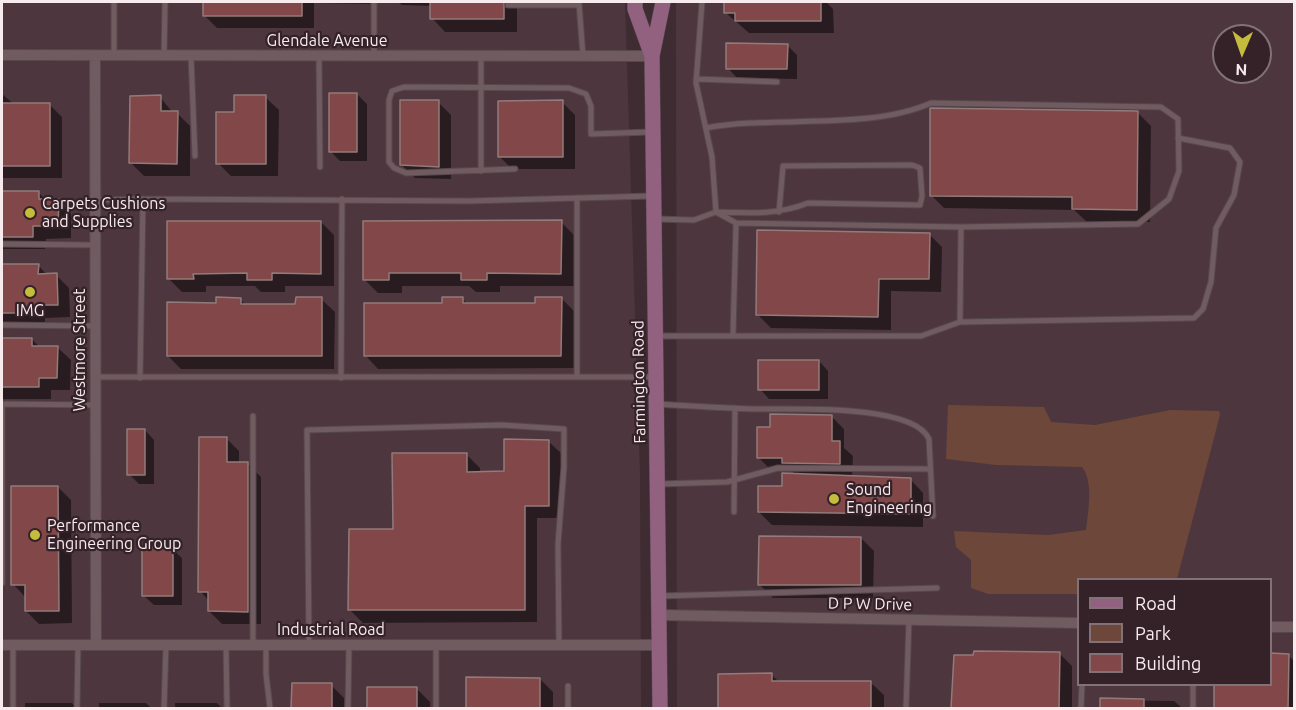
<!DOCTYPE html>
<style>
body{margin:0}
#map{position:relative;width:1296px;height:710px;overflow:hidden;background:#3f2c32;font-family:Ubuntu,sans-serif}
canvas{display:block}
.frame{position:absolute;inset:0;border:3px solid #f7ebee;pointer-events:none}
.legend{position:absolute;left:1077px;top:578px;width:195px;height:108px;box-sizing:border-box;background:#342228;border:2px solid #827277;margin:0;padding:8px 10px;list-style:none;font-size:18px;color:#f7ebee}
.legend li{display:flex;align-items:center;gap:12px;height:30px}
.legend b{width:30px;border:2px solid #827277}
.north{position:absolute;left:1212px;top:24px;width:60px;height:60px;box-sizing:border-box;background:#342228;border:2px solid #827277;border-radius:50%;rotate:182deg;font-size:16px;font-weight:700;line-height:24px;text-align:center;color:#f7ebee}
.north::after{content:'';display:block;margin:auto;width:21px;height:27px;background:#c5bc3d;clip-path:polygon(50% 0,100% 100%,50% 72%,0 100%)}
</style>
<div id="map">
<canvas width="1296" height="710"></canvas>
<div class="frame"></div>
<ul class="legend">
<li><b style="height:8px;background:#92617f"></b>Road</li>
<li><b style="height:16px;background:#6d4739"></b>Park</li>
<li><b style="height:16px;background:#824748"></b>Building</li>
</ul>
<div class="north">N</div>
</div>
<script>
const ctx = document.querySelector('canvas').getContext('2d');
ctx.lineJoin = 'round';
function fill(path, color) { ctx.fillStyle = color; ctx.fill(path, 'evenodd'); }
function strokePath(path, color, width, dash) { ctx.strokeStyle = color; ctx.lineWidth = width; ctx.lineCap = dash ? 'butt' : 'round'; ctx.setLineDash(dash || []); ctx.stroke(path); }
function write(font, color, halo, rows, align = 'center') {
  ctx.font = font + ' Ubuntu,sans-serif'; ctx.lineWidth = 4.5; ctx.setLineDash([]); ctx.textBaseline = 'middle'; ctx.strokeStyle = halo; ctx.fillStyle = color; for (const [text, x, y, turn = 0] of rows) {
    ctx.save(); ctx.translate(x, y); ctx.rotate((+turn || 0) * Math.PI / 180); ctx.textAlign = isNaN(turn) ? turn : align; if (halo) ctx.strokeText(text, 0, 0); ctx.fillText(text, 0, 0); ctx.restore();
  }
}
const built = new Path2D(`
 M2,2h623l15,473 1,233h-639z
 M676,2h618v706h-617zM1224,36h36v36h-36zM1078,580h192v104h-192z`);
const green = new Path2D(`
 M948,405l96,2 7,15 44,3 75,-15 49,1 1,4 -43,164 -99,1v14h-90l-17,-6v-28l-15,-13 -2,-16 94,4 38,-5c2,-18 8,-48 -4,-63l-86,-2 -50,-6z`);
const shadow = new Path2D(`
 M197,2h174l-1,2 -56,-1v25h-97l-13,-13v-13z
 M398,2h133v4h-14v26h-72l-13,-14v-12l-30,-1z
 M726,2h100l7,7 1,24h-85l-23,-20z
 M787,45l10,10v24l-60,-1 -9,-10z
 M2,94l13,11h35l12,12v61h-60z
 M357,94l10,10v57h-27l-9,-9z
 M160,97l13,16h4l13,13v50h-46l-13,-13z
 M265,97l14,13 -1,66h-47l-13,-13 18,-49z
 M438,102l13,13v64l-36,-1 -13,-13z
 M562,102l13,13v54h-63l-13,-13z
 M1138,113l13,13 -1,96h-63l-13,-12 -130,-2 -13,-13z
 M2,192h36l9,9h11l13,13v24l-25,1 -1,10h-43z
 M321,222l13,13v51h-49v6h-24l-6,-6h-49v6h-24l-14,-14z
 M561,222l13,13v51h-74v6h-24l-7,-6h-67v7h-24l-13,-13z
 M929,234l13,13 -1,45 -50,-1v39l-120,-2 -13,-13z
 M2,265h36l9,10h9l13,13 1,29 -25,1v8h-43z
 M462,298l6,7h69l24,-7 13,13v57l-196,1 -13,-14 78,-50z
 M240,299l6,6h51l24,-6 14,13 -1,57h-153l-13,-13z
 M2,339h30l8,9 17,-1 14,13 -1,30h-19v9h-49z
 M819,361l9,10v28h-59l-9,-10z
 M831,416l13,13v19l9,8 -1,21 58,2 13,14v34l-151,-2 -13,-13 37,-37 -5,-5h-20l-13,-13 13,-28z
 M145,430l9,10v44h-15l-10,-10z
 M226,438l13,13v13h9l13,13v147h-39l-13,-13v-10l-9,-10z
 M548,441l14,13 -1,64h-24v104l-174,1 -13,-13 117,-155 13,13v5h26z
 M58,487l13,13 1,123 -33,1 -13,-13v-13l-13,-14z
 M861,538l13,13 -1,47h-100l-13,-13z
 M172,549l10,9v47h-28l-10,-9z
 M1059,653l13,13v42h-120l3,-52z
 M1288,655l6,6v47h-79v-24h55z
 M720,675h52l7,7h91l14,13v13h-164z
 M468,679h72l13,13v16h-85z
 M293,685h38l13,13v10h-51z
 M369,689h48l13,13v6h-61z
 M1102,700l72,1 8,7h-80z
 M25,703h47l5,5h-52z
 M99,703h47l5,5h-52z
 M175,703h42l5,5h-47z`);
const building = new Path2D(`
 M203,2h99v14h-99z
 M430,2h74v17h-74z
 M724,2h97v19h-86v-8h-11z
 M726,43l62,1 -1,25h-61z
 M329,93h28v59h-28z
 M161,95v16h17l-1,53 -48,-1 1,-67z
 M234,95h32v69h-50v-52h18z
 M400,100h39v67l-39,-2z
 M563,100v57h-65v-56z
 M2,103h48v63h-48z
 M930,108l208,3 -1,99 -65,-1v-12l-142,-1z
 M2,191h37v8h20l-1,27h-25v11h-31z
 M562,220l-1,54 -74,-1v7h-26v-7h-72v7h-26v-59z
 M167,221h154v53l-49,-1v7h-25v-7l-54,1 1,5h-27z
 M757,230l173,3 -1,46h-50l-1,38 -122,-2z
 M2,264h37l-1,10 19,-1 1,32h-25v8h-31z
 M216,297l25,1v6h54l1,-7h26v59h-155v-54l49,1z
 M442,297h21v6h72v-6h27l-1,59h-197v-53h78z
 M2,338h30v8h26l-1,32h-18v9h-37z
 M758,360h61v30h-61z
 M770,414l62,1v26h8v23l-58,-1v-5h-25v-31h13z
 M127,429h18v46h-18z
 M199,437h28v25h21v150l-40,-1v-19h-10z
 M504,439l45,1v66h-24v104h-177l1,-81h44l-1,-76h75v19l37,-1z
 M782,473l129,5v36l-153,-2v-26h24z
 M11,486h47l1,125h-34v-26h-14z
 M759,536l102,1v48h-103z
 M142,547h31v49h-31z
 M974,651l86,1 -1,56h-108l3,-53h19z
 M1270,653l19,1 -1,54h-74v-24h56z
 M772,673v8h99v27h-153v-34z
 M466,677l74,1v30h-74z
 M292,683h40v25h-41z
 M367,687h50v21h-50z
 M1100,698l44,1v9h-44z`);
const service = new Path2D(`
 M114,2v54
 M579,3l4,53
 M508,5h71
 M164,56l1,-54
 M191,56l4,100
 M319,56l1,111
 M374,56v-54
 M696,79l81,3
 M706,128c70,-13 161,3 225,-25l230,4 17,12 1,52 -10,28 -31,25 -177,3 -225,-4 -20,-11
 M515,169l-109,4 -12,-5 -5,-6v-62l3,-9 12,-4 165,1 17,6 5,12v28l60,-2
 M481,171v-115
 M143,199l326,2 182,-5
 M95,200l48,-1 -3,179
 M577,200v177
 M717,212c32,1 61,3 91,-9l112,2 2,-9 -2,-28 -8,-3 -129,1 -4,46
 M656,219l38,1 22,-8 -4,-55 -16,-74 6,-81
 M2,244l93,1
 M960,322l1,-95
 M2,325l93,1
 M733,335l3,-112
 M658,336h263l39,-14 234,-4 9,-9 8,-27 5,-54 18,-33 6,-33 -10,-14 -52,-10
 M94,377h561
 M341,378l1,-179
 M2,404l92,1
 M657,404c32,2 64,4 97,5 36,1 159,-6 175,30l4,77
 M660,484l67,-2 51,-14 152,1
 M734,512l1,-104
 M2,583v-179
 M660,596l277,-8
 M253,644v-228
 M266,644v30l4,34
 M309,644l-2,-214 195,-5 62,4v38l-6,77 1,101
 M226,645l1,63
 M436,645v63
 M13,708v-63
 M77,708l1,-63
 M164,708l2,-63
 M348,708l1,-63
 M568,708v-22
 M906,708l3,-88
 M1081,708l1,-24
 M1193,708v-24`);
const minor = new Path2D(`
 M2,55l650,1
 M95,56l1,589
 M661,615l417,8
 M1270,627h24
 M2,645h659`);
const secondary = new Path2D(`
 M635,2v7l17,47
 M660,708l-8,-652 11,-54`);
const markers = [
 [30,213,6,"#c5bc3d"],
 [30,292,6,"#c5bc3d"],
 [834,499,6,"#c5bc3d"],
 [35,535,6,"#c5bc3d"]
];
const streetNames = [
 ["Glendale Avenue",327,41],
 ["Westmore Street",80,350,-90],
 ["Farmington Road",639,382,-91],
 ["D P W Drive",870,604,1],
 ["Industrial Road",331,630]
];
const poiNames = [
 ["Carpets Cushions",42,204],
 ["and Supplies",42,222],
 ["IMG",30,311,"center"],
 ["Sound",846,490],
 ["Engineering",846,508],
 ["Performance",47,526],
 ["Engineering Group",47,544]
];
fill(built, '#4e363e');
fill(green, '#6d4739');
fill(shadow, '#0007');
fill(building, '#824748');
strokePath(building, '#927b7a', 1.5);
strokePath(service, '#57484d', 7);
strokePath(minor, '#57484d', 12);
strokePath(secondary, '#57484d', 16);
strokePath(service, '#705b61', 5);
strokePath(minor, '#705b61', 10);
strokePath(secondary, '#92617f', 15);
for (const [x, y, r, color] of markers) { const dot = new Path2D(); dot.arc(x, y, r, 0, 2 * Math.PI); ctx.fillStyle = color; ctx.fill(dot); strokePath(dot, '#342228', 2); }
write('16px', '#f7ebee', '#342228', streetNames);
write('16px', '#f7ebee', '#342228', poiNames, 'left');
</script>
